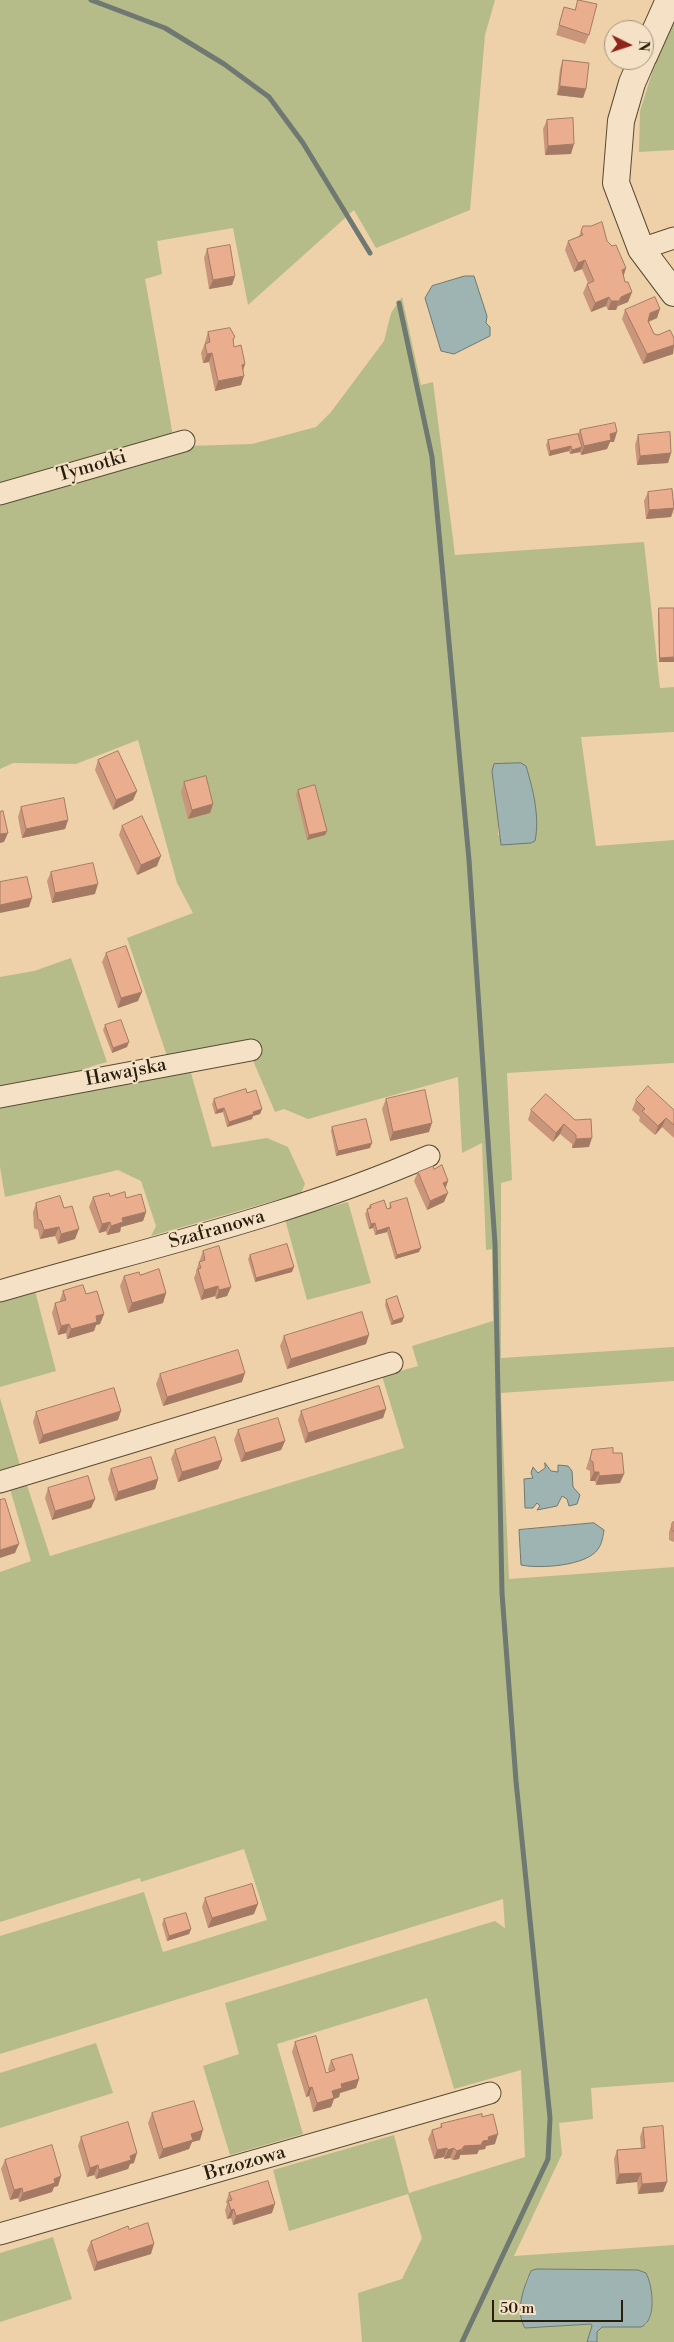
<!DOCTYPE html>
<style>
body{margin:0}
#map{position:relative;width:674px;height:2342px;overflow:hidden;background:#eed1a8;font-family:"Libre Bodoni",serif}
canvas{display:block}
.north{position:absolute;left:604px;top:20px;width:50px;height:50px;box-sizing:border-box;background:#f4e1c6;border:1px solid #a3937c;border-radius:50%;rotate:94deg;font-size:14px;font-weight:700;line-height:20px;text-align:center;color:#291e0e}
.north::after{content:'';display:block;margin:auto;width:18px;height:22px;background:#8f2418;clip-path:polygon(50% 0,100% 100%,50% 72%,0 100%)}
.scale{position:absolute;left:492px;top:2300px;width:131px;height:22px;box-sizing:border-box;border:2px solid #291e0e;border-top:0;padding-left:6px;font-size:15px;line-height:18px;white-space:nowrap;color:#291e0e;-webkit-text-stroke:4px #f4e1c6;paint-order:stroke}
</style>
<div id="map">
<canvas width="674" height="2342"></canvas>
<div class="north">N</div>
<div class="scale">50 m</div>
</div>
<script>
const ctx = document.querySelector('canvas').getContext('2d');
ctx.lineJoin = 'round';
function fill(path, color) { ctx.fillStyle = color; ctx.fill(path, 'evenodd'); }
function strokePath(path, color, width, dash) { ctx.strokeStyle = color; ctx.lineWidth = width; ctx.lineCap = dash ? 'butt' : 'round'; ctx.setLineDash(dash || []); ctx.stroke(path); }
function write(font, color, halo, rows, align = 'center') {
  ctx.font = font + ' "Libre Bodoni",serif'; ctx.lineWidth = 4; ctx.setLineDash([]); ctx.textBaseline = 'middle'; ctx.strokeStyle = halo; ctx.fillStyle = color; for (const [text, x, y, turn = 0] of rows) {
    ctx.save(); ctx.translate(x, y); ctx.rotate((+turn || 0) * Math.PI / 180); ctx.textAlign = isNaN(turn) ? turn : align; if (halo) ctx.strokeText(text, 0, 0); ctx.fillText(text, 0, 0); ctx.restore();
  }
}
const green = new Path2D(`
 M0,0h495l-10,35 -15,175 -94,38 -22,-38 -106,95 -15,-77 -76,13 5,33 -17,5 28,157 -173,54z
 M674,11v139l-35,2 1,-41 12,-38 -7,1z
 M402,297l19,88 12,-3 22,173 189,-13 16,146 14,-1v45l-93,5 15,109 78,-6v223l-167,10 5,107 -11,3v175l173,-11v34l-173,12 8,186 165,-12v515l-83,6 2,31 -34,4 3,31 -48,102 160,-11v97h-77v-10l5,-5 44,-2c10,-13 7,-38 0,-52l-8,-3 -95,-1 -12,2 -5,9 -7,32 6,16 66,-4 2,2 -6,16h-225l-4,-49 44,-14 20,-41 -14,-44 -119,37 -16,-61 121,-35 15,58 116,-36 -4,-87 -67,19 -27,-91 -150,46 26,90 -73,21 -27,-89 36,-12 -14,-51 270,-82 10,7 -2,-29 -503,155v-118l144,-44 19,60 104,-32 -23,-71 -103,33 -1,-4 -140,44v-350l31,-11 -21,-72 17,-4 23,71 354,-108 -22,-72 36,-10 -6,-20 81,-25 -1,-72 -6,1 -4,-107 -20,10 -4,-76 -150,42 -24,-10 -9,3 -24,-56 -83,3 -41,-121 66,-25 -16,-30 -39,-143 -62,24 -63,-1 -13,6v-265l187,-58 65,-2 64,-17 15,-15 53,-71 7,-28zM493,783l39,2 3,29 -1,27 -3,2 -33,-8 1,-20z
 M71,958l36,104c-26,6 -49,20 -75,25 -10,2 -22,-1 -32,-1v-109l34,-6z
 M189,1066l23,81 55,-9 21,9 17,37 -4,9 -150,43 5,-10 -15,-45 -23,-11 -113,27 -5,-30v-63z
 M348,1202l23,81 -64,17 -22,-81z
 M35,1291l21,80 -56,16v-86z
 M0,1398l20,67 -20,6z
 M96,2043l17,50 -113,35v-55z
 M53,2237l19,62 -72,23v-69z`);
const water = new Path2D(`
 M465,276h9l13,40 -1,7 4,4v9l-36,18 -13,-3 -16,-53 7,-12z
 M521,763l5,3c7,23 14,51 9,75l-4,2 -30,2 -9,-74 2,-7z
 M545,1463l6,8 7,1v-7l10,1 4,5 1,16 7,8 -3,9 -8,2 -2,-7 -5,-3 -5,10 -20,4 3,-4 -3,-3 -4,5h-8l-1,-29 9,-1 -2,-5 2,-6 5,6 7,-5z
 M594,1523l10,7c-1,6 -2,14 -6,19 -11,17 -59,20 -77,16l-2,-35z
 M537,2269l101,1 8,3c7,13 11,48 -5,54h-39l-5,5v10h-10l5,-16 -1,-2 -66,4c-10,-16 -2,-40 6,-57z`);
const stream = new Path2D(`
 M91,0l74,28 59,36 45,33 34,46 67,110
 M399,303l33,154 37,403 26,384 7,349 14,188 34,337 -2,41 -86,183`);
const minor = new Path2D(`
 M641,249l33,-11
 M0,494l184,-53
 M0,1097l251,-47
 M0,1291c144,-42 292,-75 429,-135
 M0,1482l392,-119
 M0,2234l490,-141`);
const tertiary = new Path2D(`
 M644,56l25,-56
 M642,60l-10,23 -11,38 -5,62 25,66 33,44`);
const wall = new Path2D(`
 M578,0l11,35 -4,9 -29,-9 8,-28 11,3z
 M563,60l23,29 -3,9 -26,-3 3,-26z
 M547,120l24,34 -26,1 -2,-26z
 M583,226l24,15 19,27 -3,8 2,6 7,10 -4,10 -10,4 -2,4h-8l-2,-4 -15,6 -8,-19 4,-9 1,-1 -6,-14 -8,3 -9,-22 3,-9 11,-5z
 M207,249l28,27 -3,9 -23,4 -5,-31z
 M625,310l32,8 -8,4 5,12 4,1 16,3 -1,16 -30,10 -21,-45z
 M208,332l27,5 -2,4 1,6 11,17 -2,7 -2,14 -26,6 -6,-29 -6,1 -2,-10 4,-10v-1z
 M580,430l34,12h-4l-3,7 -26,6 -1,-3 -10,2 -1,-3 -20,5 -3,-11 2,-5 30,-6z
 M638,435l33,18 -3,10 -31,2 -2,-20z
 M648,492l26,16 -3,9 -25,2 -2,-18z
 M659,608l15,54h-15l-1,-49z
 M98,760l39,31 -4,9 -20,10 -18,-40z
 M184,782l29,22 -3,9 -22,6 -7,-27z
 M298,790l29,41 -2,4 -18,5 -11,-46z
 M21,807l47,13 -3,9 -43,9 -4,-21z
 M122,826l35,40 -20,9 -18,-40z
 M51,872l44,22 -43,9 -5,-22z
 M106,953l32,48 -20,7 -16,-46z
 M105,1025l22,22 -15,6 -9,-23z
 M247,1093l15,16 -2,5 -7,2 -1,3 -25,8 -4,-15 -8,2 -3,-10 2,-5z
 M546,1094l43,53 -17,1v-4l-12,-10 -7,8 -25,-22 3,-10z
 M386,1099l43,33 -39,9 -8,-32z
 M636,1100l38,10v28l-12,-11 -7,8 -16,-14 1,-4 -8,-7z
 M332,1127l38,21 -34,8 -5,-25z
 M434,1169l12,19 -2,14 -17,8 -13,-29 4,-9z
 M110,1196l16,2 20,14 -3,9 -22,6 -1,5 -13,3 -1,-4 -7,2 -10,-26 4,-10z
 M36,1203l28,5 11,31 -17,5 -3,-8 -15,3 -2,-9 -4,-2 -1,-16z
 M390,1203l29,49 -24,7 -8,-27 -12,3 -2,-7 -4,1 -4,-15 5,-9 17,4h2z
 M203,1251l28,36 -4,9 -11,3 -1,-3 -14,4 -7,-22 2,-5v-2z
 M250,1255l42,17 -37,10 -7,-23z
 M140,1275l26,18 -3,10 -35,10 -8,-27 4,-10z
 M63,1291l23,3 18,20 -4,10 -4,1 -2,6 -27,8 -1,-6 -8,2 -6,-22 3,-10 5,-1v-2z
 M386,1300l16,22 -11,3 -6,-20z
 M284,1336l82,8 -79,25 -7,-23z
 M160,1374l82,8 -79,24 -7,-22z
 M386,1409l-3,9 -78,25 -7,-23 3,-9z
 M36,1412l82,8 -79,24 -6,-22z
 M238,1430l47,11 -4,9 -40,12 -7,-22z
 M175,1450l47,10 -4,9 -40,13 -7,-23z
 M592,1450l21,3 7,30 -24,2 -1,-4h-5v-10l-4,-2z
 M111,1469l47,10 -3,10 -40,12 -7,-22z
 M48,1488l47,11 -4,9 -39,12 -7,-22z
 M674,1522v20l-5,-2v-8l3,-9z
 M205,1898l49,16 -46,14 -6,-21z
 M164,1919l27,10 -2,5 -22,7 -5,-17z
 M295,2042l31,31 3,-1 -1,-3 3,-9 28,19 -3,9 -16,5 -1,4 -5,2 -3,8 -18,5 -4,-16 -3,1 -14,-45z
 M152,2113l48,27 -8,2 -3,7 -30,10 -11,-36z
 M441,2124l54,20 -9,2 -1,3 -6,1 -2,4 -17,1 -1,4 -6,1 -3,-2 -6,1v-2l-10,2 -6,-20 4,-9 8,-2z
 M643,2128l24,54 -4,10 -25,2 -1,-12 -21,2 -2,-25 3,-9 24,-2 -1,-11z
 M81,2137l53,26 -4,1 -2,5 -32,10 -2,-4 -7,2 -9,-31z
 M5,2160l56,16 -3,10 -4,1 -2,5 -33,10 -1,-4 -8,2 -9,-31z
 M229,2193l43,20 -39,12 -2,-7 -4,1 -2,-9 2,-6 -1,-2z
 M129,2229l22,25 -57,17 -7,-21 4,-9z`);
const shadedWall = new Path2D(`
 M560,86l26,3 -3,9 -26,-3z
 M574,144l-3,10 -26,1 3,-9z
 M585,260l-3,9 -8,3 4,-9z
 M626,268l-3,10 -1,-8z
 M235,276l-3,9 -23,4 4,-9z
 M632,292l-4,10 -10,4 3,-9z
 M609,297l-3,9 -15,6 4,-9z
 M611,301h8l-3,9h-8z
 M660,309l-3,9 -10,4 3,-9z
 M674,345l-1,9 -30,10 4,-10z
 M212,353l-3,9 -6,1 4,-9z
 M245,364l-3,9v-8z
 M244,376l-3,9 -26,6 3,-10z
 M617,432l-3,10h-4l-3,7 -26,6 3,-9 26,-12z
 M571,446l-2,5 -20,5 1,-5z
 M582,447l-2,5 -10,2 2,-4z
 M671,453l-3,10 -31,2 3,-9z
 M674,508l-3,9 -25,2 3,-9z
 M674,657v5h-15l1,-4z
 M137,791l-4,9 -20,10 3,-10z
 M213,804l-3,9 -22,6 4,-9z
 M68,820l-3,9 -43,9 4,-9z
 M327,831l-2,4 -18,5 2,-5z
 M8,833l-4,9 -4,1v-9z
 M161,856l-4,10 -20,9 4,-10z
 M98,884l-3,10 -43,9 3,-10z
 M32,898l-3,9 -29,6v-8z
 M142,992l-4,9 -20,7 3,-10z
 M129,1042l-2,5 -15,6 1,-5z
 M224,1108l-1,4 -8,2 2,-4z
 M262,1109l-2,5 -7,2 -1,3 -25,8 2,-5 24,-10z
 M666,1118l-4,9 -7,8 3,-9z
 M432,1123l-3,9 -39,9 3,-9z
 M564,1124l-4,10 -7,8 3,-9z
 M592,1138l-3,9 -17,1 4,-9z
 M372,1143l-2,5 -34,8 2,-5z
 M448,1181l-3,9 -2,-7z
 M448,1193l-4,9 -17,8 3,-9z
 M146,1212l-3,9 -22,6 -1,5 -13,3 4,-9 11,-8z
 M110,1222l-4,9 -7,2 3,-9z
 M375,1223l-2,5 -4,1 2,-5z
 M59,1227l-4,9 -15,3 4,-9z
 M389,1227l-2,5 -12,3 2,-4z
 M79,1229l-4,10 -17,5 3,-10z
 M421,1248l-2,4 -24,7 2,-4z
 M294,1267l-2,5 -37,10 1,-4z
 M218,1286l-3,10 -14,4 3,-10z
 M231,1287l-4,9 -11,3 3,-9z
 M166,1293l-3,10 -35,10 4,-10z
 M104,1314l-4,10 -4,1 -2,6 -27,8 4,-10 25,-13z
 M404,1317l-2,5 -11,3 2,-4z
 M69,1324l-3,9 -8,2 3,-9z
 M369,1335l-3,9 -79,25 4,-10z
 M245,1373l-3,9 -79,24 4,-9z
 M386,1409l-3,9 -78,25 3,-10z
 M121,1411l-3,9 -79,24 4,-9z
 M285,1441l-4,9 -40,12 4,-9z
 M222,1460l-4,9 -40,13 4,-10z
 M594,1472h5l-4,9h-5z
 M624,1474l-4,9 -24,2 3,-9z
 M158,1479l-3,10 -40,12 3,-9z
 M95,1499l-4,9 -39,12 3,-9z
 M19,1544l-4,9 -15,5v-8z
 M258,1904l-4,10 -46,14 4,-10z
 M191,1929l-2,5 -22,7 2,-5z
 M359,2079l-3,9 -16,5 -1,4 -5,2 -3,8 -18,5 4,-9 15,-12 9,-7z
 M312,2087l-3,9 -3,1 3,-9z
 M203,2130l-3,10 -8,2 -3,7 -30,10 4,-10 28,-15z
 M498,2134l-3,10 -9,2 -1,3 -6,1 -2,4 -17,1 4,-9 19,-5 5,-4z
 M447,2148l-3,9 -10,2 3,-9z
 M454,2148l-4,10 -6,1 4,-9z
 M462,2149l-3,10 -6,1 4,-9z
 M137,2153l-3,10 -4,1 -2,5 -32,10 3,-9 31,-14z
 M98,2165l-4,10 -7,2 3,-9z
 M641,2173l-4,9 -21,2 3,-10z
 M61,2176l-3,10 -4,1 -2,5 -33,10 4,-9 31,-14z
 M667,2182l-4,10 -25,2 4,-10z
 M22,2188l-4,10 -8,2 4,-10z
 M275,2204l-3,9 -39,12 3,-9z
 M234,2209l-3,9 -4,1 4,-9z
 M154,2244l-3,10 -57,17 3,-9z`);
const building = new Path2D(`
 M578,0l19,4 -8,31 -30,-10 5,-18 11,3z
 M563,60l26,3 -3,26 -26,-3z
 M573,118l1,26 -26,2 -1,-26z
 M602,222l5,19 5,5 4,-1 10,23 -4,2 3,12h3l4,10 -11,5 -2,4h-8l-2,-4 -14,6 -8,-19 7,-3 -9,-21 -7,3 -10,-22 15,-6 -2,-4 2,-5h8z
 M230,245l5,31 -22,4 -6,-31z
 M655,297l5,12 -10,4 -2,8 6,13 4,1 12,-5 4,8v7l-27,9 -22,-44z
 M230,328l5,9 -2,2 1,8 7,-2 4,19 -3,1 2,11 -26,5 -6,-28 -5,1 -2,-10 5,-2 -2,-10z
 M615,423l2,9 -7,2 1,6 -27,6 -4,-16z
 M670,432l1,21 -31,3 -2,-21z
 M578,434l4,13 -10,3 -1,-4 -21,5 -2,-11z
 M672,489l2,19 -25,2 -1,-18z
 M659,608h15v49l-14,1z
 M118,751l19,40 -21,9 -18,-40z
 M206,776l7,28 -21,6 -8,-28z
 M315,785l12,46 -18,4 -11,-45z
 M64,798l4,22 -42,9 -5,-22z
 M3,811l5,22 -8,1v-22z
 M142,816l19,40 -20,9 -19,-39z
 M93,863l5,21 -43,9 -4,-21z
 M27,877l5,21 -32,7v-23z
 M126,946l16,46 -21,6 -15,-45z
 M121,1020l8,22 -16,6 -8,-23z
 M648,1086l26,24v15l-8,-7 -8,8 -16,-15 3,-2 -9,-9z
 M246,1089l1,4 9,-3 6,19 -9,3 1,2 -25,8 -5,-14 -7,2 -3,-11z
 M425,1090l7,33 -39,9 -7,-33z
 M546,1094l29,26 16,-1 1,19 -16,1v-4l-12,-11 -8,9 -25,-23z
 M366,1119l6,24 -34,8 -6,-24z
 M442,1165l6,16 -5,2 5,10 -18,8 -12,-29 15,-6 1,3z
 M125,1192l1,6 15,-4 5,18 -24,6 1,4 -12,4 -1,-4 -8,2 -9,-27 16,-4 1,3z
 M60,1196l4,12 8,-2 7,23 -18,5 -2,-7 -15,3 -3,-9 -3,-2 -2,-16z
 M407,1198l14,50 -24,7 -8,-28 -12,4 -2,-8 -4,1 -4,-15 4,-1 -1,-3 14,-5 3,9 4,-1 -1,-5z
 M287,1244l7,23 -38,11 -6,-23z
 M219,1246l12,41 -12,3 -1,-4 -14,4 -6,-21 3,-1 -2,-6 6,-2 -2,-9z
 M159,1269l7,24 -34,10 -8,-27 15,-4 1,3z
 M83,1285l3,9 11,-3 7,23 -8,2 1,6 -26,7 -2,-5 -8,2 -6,-23 11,-3 -3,-9z
 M397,1296l7,21 -11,4 -7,-21z
 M362,1312l7,23 -78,24 -7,-23z
 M238,1350l7,23 -78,24 -7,-23z
 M379,1386l7,23 -78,24 -7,-22z
 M114,1388l7,23 -78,24 -7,-23z
 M278,1418l7,23 -40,12 -7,-23z
 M215,1437l7,23 -40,12 -7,-22z
 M613,1448v5h9l2,21 -25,2v-4h-5l-1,-10 -3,-2 2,-10z
 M151,1457l7,22 -40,13 -7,-23z
 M88,1476l7,23 -40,12 -7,-23z
 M5,1499l14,45 -19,6v-50z
 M674,1522v9h-2v-8z
 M252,1884l6,20 -46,14 -7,-20z
 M186,1913l5,16 -22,7 -5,-17z
 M316,2036l10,37 9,-3 -4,-10 21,-6 7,25 -18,5 1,4 -10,3 2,7 -17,5 -5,-16 -3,1 -14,-46z
 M194,2101l9,29 -12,4 2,6 -30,9 -11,-36z
 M482,2114v3l11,-3 5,20 -10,3 1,3 -6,1 -2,4 -17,1 -2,3 -5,2 -3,-3 -6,2 -1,-2 -10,2 -5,-20 10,-3 -1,-3z
 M128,2122l9,31 -7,3 1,4 -32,10 -1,-5 -8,3 -9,-31z
 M663,2126l4,56 -25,2 -1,-11 -22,1 -2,-24 28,-2 -2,-20z
 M52,2145l9,31 -7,3 1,4 -32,10 -1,-5 -8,2 -9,-30z
 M268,2181l7,23 -39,12 -2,-7 -3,1 -3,-9 4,-1 -3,-7z
 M148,2223l6,21 -57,18 -6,-21 37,-15 1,3z`);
const streetNames = [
 ["Tymotki",92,467,-16],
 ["Hawajska",126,1073,-11],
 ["Szafranowa",217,1230,-16],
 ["Brzozowa",245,2164,-16]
];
fill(green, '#b5bc8a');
fill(water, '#9eb4b3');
strokePath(water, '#6f7871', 1);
strokePath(stream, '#6f7871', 5);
strokePath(minor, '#5a4b34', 23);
strokePath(tertiary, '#5a4b34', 28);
strokePath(minor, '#f4e1c6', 21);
strokePath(tertiary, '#f4e1c6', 26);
fill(wall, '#c9967b');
fill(shadedWall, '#a47a64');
fill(building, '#eaae8f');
strokePath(building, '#a47a64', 1);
write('19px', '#291e0e', '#f4e1c6', streetNames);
</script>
